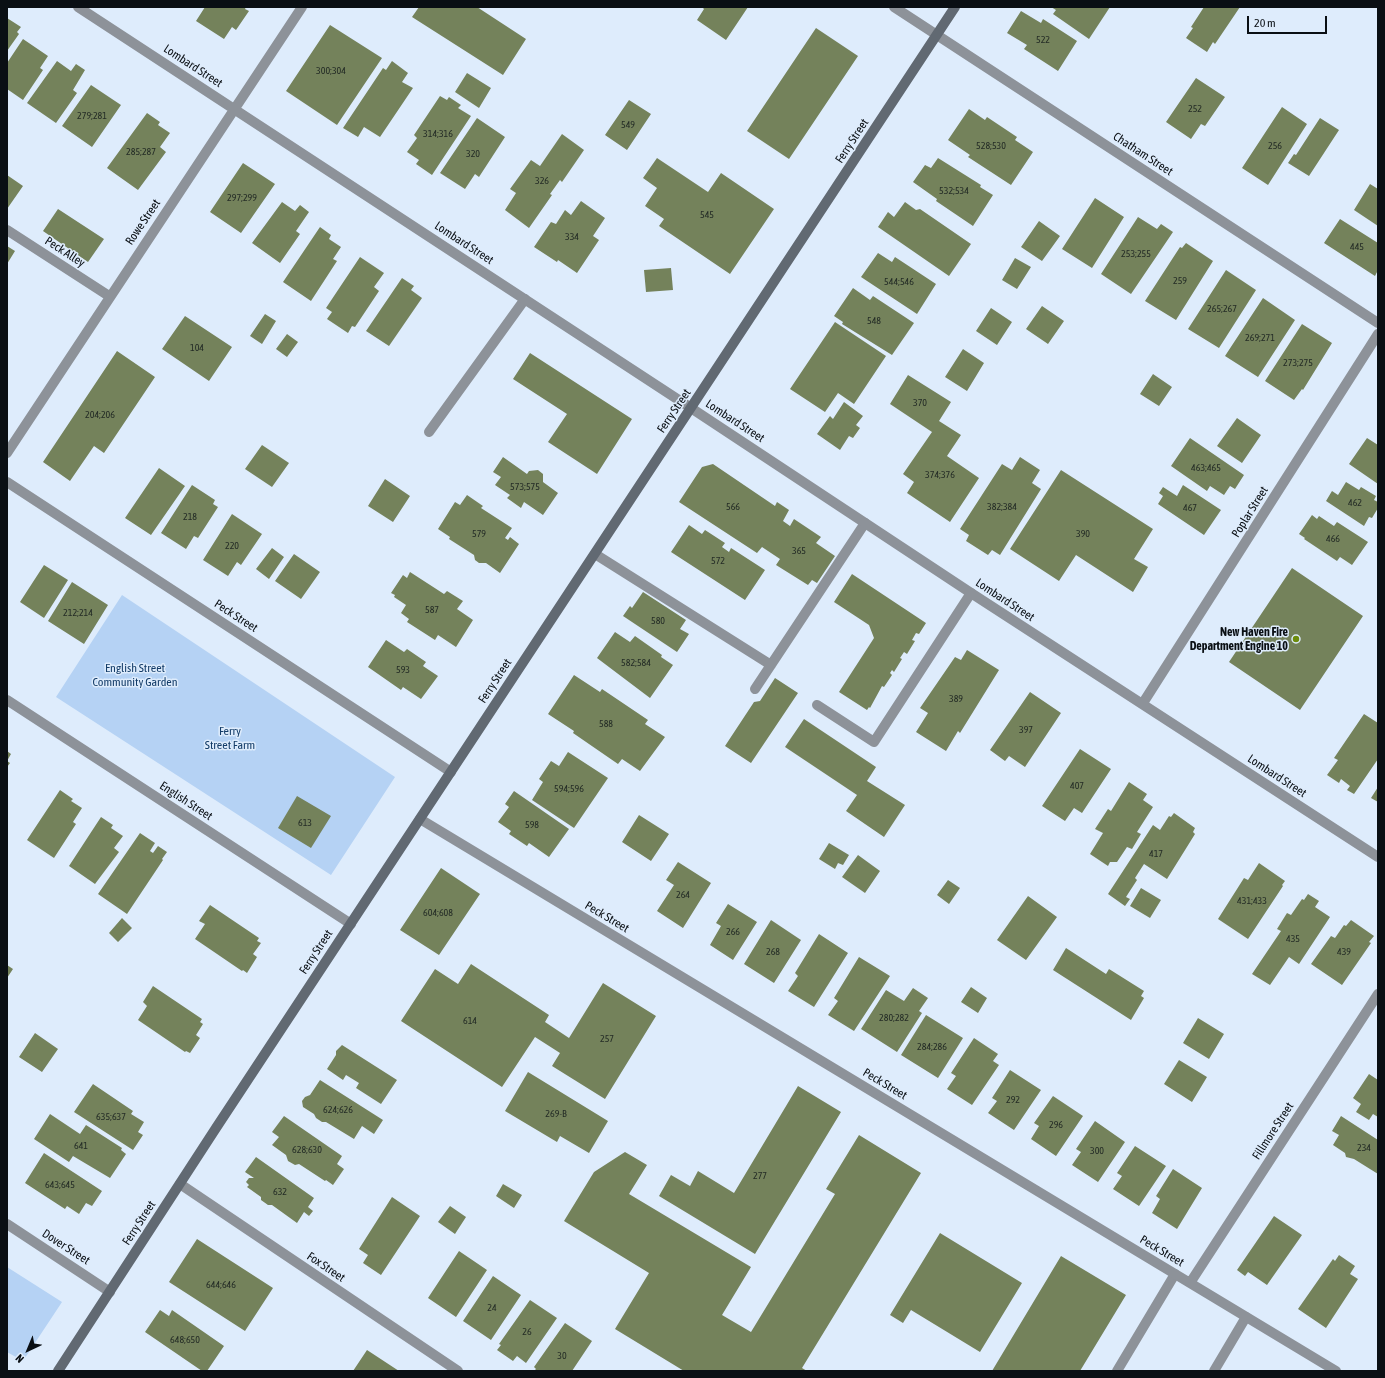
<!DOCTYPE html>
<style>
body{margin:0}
#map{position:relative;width:1385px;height:1378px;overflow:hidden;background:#deecfc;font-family:"Asap Condensed",sans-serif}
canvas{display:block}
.frame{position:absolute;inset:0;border:8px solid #0a0f14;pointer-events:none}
.north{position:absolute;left:8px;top:1330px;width:40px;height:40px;-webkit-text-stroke:3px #deecfc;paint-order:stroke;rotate:224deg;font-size:11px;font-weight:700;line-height:16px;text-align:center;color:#0a0f14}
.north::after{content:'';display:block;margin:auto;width:14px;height:18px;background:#0a0f14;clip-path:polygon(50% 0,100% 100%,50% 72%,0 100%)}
.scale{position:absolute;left:1247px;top:16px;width:80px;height:18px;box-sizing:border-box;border:2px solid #0a0f14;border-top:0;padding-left:5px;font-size:12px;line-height:14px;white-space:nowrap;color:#0a0f14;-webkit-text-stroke:3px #deecfc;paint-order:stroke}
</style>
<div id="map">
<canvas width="1385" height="1378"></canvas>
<div class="frame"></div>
<div class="north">N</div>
<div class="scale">20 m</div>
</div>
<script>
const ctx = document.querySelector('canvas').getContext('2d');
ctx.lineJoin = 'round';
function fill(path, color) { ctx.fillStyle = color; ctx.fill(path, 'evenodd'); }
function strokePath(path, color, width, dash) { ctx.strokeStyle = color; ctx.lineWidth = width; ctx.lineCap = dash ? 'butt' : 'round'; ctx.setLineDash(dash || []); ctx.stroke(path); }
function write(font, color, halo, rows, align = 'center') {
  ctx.font = font + ' "Asap Condensed",sans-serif'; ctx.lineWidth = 3; ctx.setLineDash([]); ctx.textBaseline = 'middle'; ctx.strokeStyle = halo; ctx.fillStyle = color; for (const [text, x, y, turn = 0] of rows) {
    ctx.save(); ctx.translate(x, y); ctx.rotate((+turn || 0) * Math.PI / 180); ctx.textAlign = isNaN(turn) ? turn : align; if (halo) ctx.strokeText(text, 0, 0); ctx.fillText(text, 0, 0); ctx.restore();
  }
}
const green = new Path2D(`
 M122,595l273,182 -64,98 -275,-178z
 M7,1267l55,35 -39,59 -16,-9z`);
const building = new Path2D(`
 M205,7h41l-1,2 4,2 -13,19 -4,-3 -8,12 -28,-18z
 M419,7h58l49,32 -23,36 -91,-58z
 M702,7h46l-22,33 -29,-20 7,-11z
 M1051,7h59l-21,32 -36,-25 3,-4z
 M1204,7h36l-25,37 -2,-2 -6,10 -21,-14 7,-10 -2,-1z
 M1021,11l20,12 2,-4 34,22 -19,30 -34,-22 3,-4 -20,-12z
 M7,18l14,9 -4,5 2,2 -12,17z
 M330,25l52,33 -45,67 -51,-34z
 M816,28l42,28 -69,103 -42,-28z
 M23,39l25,17 -8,12 3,2 -20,30 -16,-11v-26z
 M57,61l14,10 5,-7 9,6 -12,20 4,3 -21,30 -29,-20z
 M392,61l16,12 -6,9 11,6 -33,49 -16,-10 -6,10 -15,-9 40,-60 3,2z
 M467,73l24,15 -12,20 -24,-16z
 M1196,78l29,19 -20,29 -4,-2 -10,15 -25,-17z
 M91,85l30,20 -29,42 -30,-21z
 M440,96l7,4 2,-3 12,8 -3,3 13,8 -39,59 -16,-11 3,-4 -12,-8 10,-14 -3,-3z
 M629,100l22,14 -24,36 -22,-15z
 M1282,107l25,17 -39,61 -26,-17z
 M969,109l16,11 2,-3 30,20 -2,3 18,12 -22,33 -43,-28 2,-2 -22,-15z
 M147,113l13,9 -2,3 12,8 -10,14 6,5 -28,38 -31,-22z
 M477,118l28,19 -26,40 -4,-3 -10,15 -25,-16z
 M1320,118l19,12 -30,46 -21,-13 6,-9 2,1z
 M562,134l22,16 -22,32 -2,-2 -10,14 2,1 -23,33 -24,-18 11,-17 -6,-4 21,-29 9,6z
 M657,158l51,34 13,-19 53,36 -44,65 -71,-48 5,-7 -19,-13 12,-18 -14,-10z
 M938,158l43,27 -1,2 13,8 -20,31 -37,-25 1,-2 -24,-17 12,-17 6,3z
 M243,163l32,21 -34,49 -31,-21z
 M7,175l16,11 -16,23z
 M1370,184l8,5v37l-24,-16z
 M1095,198l29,19 -32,51 -30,-19z
 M581,201l24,17 -12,18 6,4 -22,33 -19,-13 -1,2 -23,-15 17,-25 5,2 9,-14 6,5z
 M282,202l13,9 5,-6 9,7 -13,19 4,3 -20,29 -28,-20z
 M905,202l11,8 4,-1 51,35 -22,32 -71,-49 10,-15 6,5z
 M58,209l46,30 -16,23 -45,-31z
 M1138,217l19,12 4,-5 12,8 -42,62 -30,-20z
 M1340,219l38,24v27l-3,6 -51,-33z
 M1039,221l21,15 -18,25 -21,-14z
 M320,227l11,8 -2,4 12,8 -8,12 4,2 -26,40 -28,-19z
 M1186,243l27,18 -37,59 -31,-19 35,-54 2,1z
 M7,246l8,5 -8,13z
 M878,253l14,9 3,-5 41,27 -19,30 -56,-37z
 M360,257l24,16 -10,14 5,4 -24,36 -3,-1 -4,7 -21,-14 5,-7 -6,-4z
 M1015,258l16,9 -14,22 -15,-9z
 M671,268l2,22 -27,2 -2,-22z
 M1226,270l30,20 -37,58 -31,-19z
 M402,278l12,8 -3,4 11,8 -33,48 -23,-15z
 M853,288l17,12 3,-4 41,27 -22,32 -50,-31 1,-2 -9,-6z
 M1263,298l32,22 -37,57 -33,-21z
 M1042,306l22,15 -16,23 -22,-15z
 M991,308l21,14 -15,23 -21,-14z
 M265,314l11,7 -14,23 -12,-8z
 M185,316l47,31 -23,34 -47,-32z
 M835,322l51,34 -32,48 -16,-11 -13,19 -35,-23z
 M1302,324l30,19 -29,47 -1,-1 -8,11 -29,-19z
 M287,334l11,8 -11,15 -11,-8z
 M963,349l21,14 -17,28 -22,-14z
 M117,351l38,26 -51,76 -10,-7 -24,35 -27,-19z
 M530,353l102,66 -35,55 -49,-32 19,-28 -54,-35z
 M1153,374l19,13 -13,19 -19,-12z
 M908,375l43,27 -12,19 22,14 -14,21 32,22 -29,44 -43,-29 7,-11 -11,-8 29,-42 -42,-28z
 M844,402l19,14 -7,9 4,3 -7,10 -4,-2 -9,14 -23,-16 13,-18 3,3z
 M1237,418l24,17 -19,28 -25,-17z
 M1190,438l54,37 -9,14 -5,-3 -6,9 -14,-9 -3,5 -36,-25z
 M1367,438l11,7v39l-29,-20z
 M262,445l27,18 -17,24 -27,-18z
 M503,457l24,17 2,-3 9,-1 5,4v8l15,11 -15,22 -19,-13 -3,6 -14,-10 3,-3 -15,-10 6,-8 -8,-5z
 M1020,457l20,13 -8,13 9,6 -41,66 -8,-5 -4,5 -22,-14 3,-6 -9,-6 42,-65 10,6z
 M713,464l62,42 2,-4 12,8 -6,11 7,5 4,-7 27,18 -5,6 19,13 -18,27 -5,-3 -4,5 -32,-20 4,-6 -18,-12 -5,6 -78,-51 23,-35z
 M159,468l26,18 -34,49 -26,-17z
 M1061,470l92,59 -19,30 14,8 -15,25 -57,-37 -17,26 -49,-32z
 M385,479l25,17 -17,26 -25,-16z
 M1346,482l13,8 2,-3 15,9 -2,4 4,2v6l-6,10 -3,-1 -5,9 -38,-25 6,-10 6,4z
 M192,485l23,15 -2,4 5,3 -20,31 -4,-2 -8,13 -25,-16z
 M1183,485l38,25 -17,25 -46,-31 5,-8 -4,-3 4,-6 14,9z
 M467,495l16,11 -2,2 31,20 -7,10 3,2 2,-3 9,7 -19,29 -14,-10h-7l-4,-3 -1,-5 -25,-16 1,-2 -12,-8 17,-27 5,3z
 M232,514l30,20 -21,31 -4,-3 -9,14 -25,-16z
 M1312,515l5,4 2,-3 15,10 3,-4 31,20 -16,23 -12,-8 -3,4 -33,-22 1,-1 -6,-4z
 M689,525l13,9 3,-4 20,13 -3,4 7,5 2,-4 34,22 -20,30 -74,-48z
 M272,548l12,9 -15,22 -13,-10z
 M294,554l26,18 -19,27 -26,-18z
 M44,565l24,15 -24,38 -24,-16z
 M1292,568l71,48 -63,94 -71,-48z
 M410,572l34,22 3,-3 16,10 -6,8 16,11 -17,27 -18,-12 -3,5 -28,-18 2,-3 -8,-6 5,-8 -12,-8 1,-2 -4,-2 12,-18 4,3z
 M852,574l74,49 -7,11 -3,-1 -4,7 3,1 -8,13 -3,-2 -4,6 2,1 -8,13 -2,-2 -2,3 2,2 -8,12 -2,-1 -12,22 -1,-1 -2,3 -28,-18 35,-54 -5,-13 -35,-23z
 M72,582l36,23 -24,39 -36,-23z
 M643,592l43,28 -6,9 9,5 -12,18 -54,-36 7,-10 2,2z
 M615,632l15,10 5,-6 27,19 -1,2 12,8 -23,33 -53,-40z
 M386,640l18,12 3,-3 19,13 -3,4 15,10 -17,23 -18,-12 -2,3 -33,-23z
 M967,650l32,20 -39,63 -2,-2 -12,20 -30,-19 12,-19 -8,-5 35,-51 6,3z
 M574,675l26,17 2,-3 46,31 -3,4 20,13 -25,34 -18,-12 -4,5 -45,-31 1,-2 -26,-17z
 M775,678l23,15 -47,70 -26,-17 29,-44 6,-1z
 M1030,692l31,21 -36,54 -16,-11 -4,5 -15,-11z
 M1364,714l14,9v36l-24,35 -7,-4 3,-4 -9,-7 -2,4 -12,-8 11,-15 -4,-2z
 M804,719l72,48 -9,14 38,24 -21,32 -38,-26 11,-16 -72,-48z
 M1080,749l31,20 -29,44 -8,-5 -9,13 -23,-15z
 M7,751l4,3 -4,7 3,2 -3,4z
 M568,752l40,26 -34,50 -42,-28 11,-18 -4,-3 12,-18 8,5z
 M1129,782l18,12 -4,6 10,7 -16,25 4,2 -9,15 -5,-2 -10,15h-7l-2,4 -18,-12 13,-21 -8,-4 13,-20 3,2z
 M1378,787v15l-7,-4z
 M60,790l13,9 -2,2 11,7 -9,14 3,2 -22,34 -27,-18z
 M514,791l55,38 -20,28 -20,-14 -2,3 -18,-12 2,-3 -13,-9 11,-15 -4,-3z
 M297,796l34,20 -20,32 -33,-20z
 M1174,813l21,15 -2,4 2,2 -28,45 -23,-15 -9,14 2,2 -11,17 4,2 -5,7 -17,-12 45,-69 7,5 9,-14 2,1z
 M639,815l30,19 -18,27 -29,-19z
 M101,817l12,8 -2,3 12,8 -9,12 5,4 -24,32 -26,-18z
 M140,833l15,10 -5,8 3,2 5,-7 9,6 -5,7 1,1 -36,54 -29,-20z
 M829,843l20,12 -6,10 -5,-2 -3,6 -16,-10z
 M858,855l22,16 -15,22 -23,-16z
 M678,862l33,21 -28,45 -26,-17 17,-26 -8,-5z
 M1259,863l26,18 -3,4 1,1 -35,53 -30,-20 26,-41 4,2z
 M441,868l39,26 -41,61 -39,-25z
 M948,880l12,8 -11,16 -12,-9z
 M1141,888l20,12 -11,18 -20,-12z
 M1308,894l11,7 -4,6 15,10 -31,47 -10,-7 -19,28 -18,-11 29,-43 -4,-2 10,-16 4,2 11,-16 2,1z
 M1028,896l29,21 -31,43 -29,-20z
 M728,904l29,18 -24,38 -23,-15 11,-19 -5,-3z
 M210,905l49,33 -2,3 4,2 -8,11 4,3 -10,16 -4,-3 -1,1 -47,-32 10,-15 -6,-3z
 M122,918l10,10 -14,14 -9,-9z
 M771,920l30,20 -27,43 -30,-19z
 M1351,920l23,16 -5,6 2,1 -29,42 -31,-21 20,-28 4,2 9,-13 2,1z
 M819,934l29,19 -34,54 -26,-16 10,-15 -3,-3z
 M1066,948l40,26 3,-5 35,22 -3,5 3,2 -13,22 -78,-50z
 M859,957l31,19 -36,55 -26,-16 10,-14 -4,-3z
 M471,964l78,51 -4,7 24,16 34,-55 53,33 -51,83 -53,-33 8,-13 -25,-16 -33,50 -101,-66 34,-52 23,15z
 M7,965l6,4 -6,9z
 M153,986l49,33 -2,3 3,2 -7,11 4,3 -10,15 -4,-2 -1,1 -47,-32 9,-14 -4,-4z
 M971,987l16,11 -9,15 -17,-11z
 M913,988l15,10 -9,13 3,2 -25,39 -36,-23 25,-39 18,11z
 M926,1015l37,23 -25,40 -37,-23z
 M1198,1018l26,16 -15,25 -26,-16z
 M35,1033l23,16 -16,23 -23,-15z
 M974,1038l24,16 -5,7 6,4 -27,40 -25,-16 9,-13 -5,-3z
 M342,1045l55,35 -16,24 -25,-16 3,-5 -13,-8 -3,5 -16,-11 9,-14v-4z
 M1179,1060l28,17 -15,25 -28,-18z
 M1010,1070l31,20 -27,40 -26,-17 9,-12 -5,-3z
 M528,1072l80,49 -19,32 -29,-17 -3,6 -52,-31z
 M1369,1074l9,6v37l-5,-3 -4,6 -13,-8 5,-8 -8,-6z
 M320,1080l63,40 -9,14 -12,-8 -8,13 -28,-17h-4l-6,-4 -2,-4 -11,-7 -1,-6 3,-4 5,-2z
 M93,1084l40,27 -2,3 13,8 -6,10 5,3 -10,15 -59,-38z
 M798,1086l43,26 -86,142 -96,-58 12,-21 19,11 8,-15 36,22z
 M1053,1096l30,20 -27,40 -25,-17 8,-13 -5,-3z
 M50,1114l30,20 6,-9 36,23 -1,2 5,4 -16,24 -37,-22 -4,6 -35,-23z
 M284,1116l58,40 -5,8 7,5 -11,16 -7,-5 -1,1 -26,-17 -4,1 -7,-4 -2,-6 -14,-10 7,-8 -7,-5z
 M1341,1116l37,24v34l-24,-15 -8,-2 -1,-4 -12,-8 6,-10 -7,-4z
 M1095,1121l30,21 -27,40 -26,-17 9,-13 -5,-3z
 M859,1135l62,38 -119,195 5,3h-123l-69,-42 34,-56 -85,-52 30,-49 31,-20 22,13 -18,29 122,73 -29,48 29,17 84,-138 -9,-5z
 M1135,1146l31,20 -27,40 -26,-17 9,-13 -5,-3z
 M44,1153l58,38 -10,15 -6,-3 -7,11 -12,-8 -2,3 -40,-26z
 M256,1157l58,41 -6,9 5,4 -4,5 -5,-4 -7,11 -25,-18h-4l-7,-5v-3l-14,-10 2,-2 -3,-3 3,-4h5l-9,-6z
 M1173,1169l29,19 -25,41 -25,-16 8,-14 -4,-3z
 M503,1184l19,11 -8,13 -18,-12z
 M392,1197l28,19 -39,59 -18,-12 5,-8 -9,-6z
 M450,1206l16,11 -11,17 -17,-12z
 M1274,1216l28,19 -35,50 -19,-13 -3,4 -8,-6z
 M940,1233l82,50 -42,69 -69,-42 -8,13 -13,-8z
 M197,1239l76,49 -28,43 -76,-49z
 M459,1251l28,19 -31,47 -28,-19z
 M1339,1255l16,11 -5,8 8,5 -32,49 -28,-19 35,-50 2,2z
 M1061,1256l65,39 -46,76h-88z
 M493,1276l28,19 -30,45 -28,-19z
 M530,1300l27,18 -31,45 -9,-7 -4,5 -16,-11 4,-5 -2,-1z
 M160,1310l9,6 3,-6 52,36 -17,25h-5l-57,-39z
 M565,1323l27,18 -20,30h-38l2,-2 -2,-2z
 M367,1350l32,21h-46z`);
const service = new Path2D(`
 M7,230l102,66
 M429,432l96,-133
 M595,554l176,111
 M755,689l110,-166
 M817,705l57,37 97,-149
 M1117,1371l58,-97
 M1214,1371l32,-54`);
const minor = new Path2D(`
 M78,7l613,401
 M894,7l484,316
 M7,453l295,-446
 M7,482l444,290
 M7,700l344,224
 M1143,703l235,-369
 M420,819l916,552
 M180,1184l278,187
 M7,1224l103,68
 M1190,1283l188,-289`);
const tertiary = new Path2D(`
 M691,408l280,185 407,264`);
const secondary = new Path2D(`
 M58,1371l158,-243 739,-1121`);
const markers = [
 [1296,639,4,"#6d8c0c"]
];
const numberNames = [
 ["522",1043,40],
 ["300;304",331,71],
 ["252",1195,109],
 ["279;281",92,116],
 ["549",628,125],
 ["314;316",438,134],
 ["528;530",991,146],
 ["256",1275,146],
 ["285;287",141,152],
 ["320",473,154],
 ["326",542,181],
 ["532;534",954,191],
 ["297;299",242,198],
 ["545",707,215],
 ["334",572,237],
 ["445",1357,247],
 ["253;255",1136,254],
 ["259",1180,281],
 ["544;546",899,282],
 ["265;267",1222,309],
 ["548",874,321],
 ["269;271",1260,338],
 ["104",197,348],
 ["273;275",1298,363],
 ["370",920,403],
 ["204;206",100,415],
 ["463;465",1206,468],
 ["374;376",940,475],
 ["573;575",525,487],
 ["462",1355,503],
 ["566",733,507],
 ["382;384",1002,507],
 ["467",1190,508],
 ["218",190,517],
 ["579",479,534],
 ["390",1083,534],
 ["466",1333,539],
 ["220",232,546],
 ["365",799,551],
 ["572",718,561],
 ["587",432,610],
 ["212;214",78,613],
 ["580",658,621],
 ["582;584",636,663],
 ["593",403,670],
 ["389",956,699],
 ["588",606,724],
 ["397",1026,730],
 ["407",1077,786],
 ["594;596",569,789],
 ["613",305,823],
 ["598",532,825],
 ["417",1156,854],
 ["264",683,895],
 ["431;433",1252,901],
 ["604;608",438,913],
 ["266",733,932],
 ["435",1293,939],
 ["268",773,952],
 ["439",1344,952],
 ["280;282",894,1018],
 ["614",470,1021],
 ["257",607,1039],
 ["284;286",932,1047],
 ["292",1013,1100],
 ["624;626",338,1110],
 ["269-B",556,1114],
 ["635;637",111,1117],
 ["296",1056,1125],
 ["641",81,1146],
 ["234",1364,1148],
 ["628;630",307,1150],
 ["300",1097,1151],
 ["277",760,1176],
 ["643;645",60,1185],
 ["632",280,1192],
 ["644;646",221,1285],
 ["24",492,1308],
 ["26",527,1332],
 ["648;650",185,1340],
 ["30",562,1356]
];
const streetNames = [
 ["Lombard Street",193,66,33],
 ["Ferry Street",852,141,-57],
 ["Chatham Street",1143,154,33],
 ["Rowe Street",143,222,-56],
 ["Lombard Street",464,243,33],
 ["Peck Alley",65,252,33],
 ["Ferry Street",674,411,-56],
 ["Lombard Street",735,421,33],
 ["Poplar Street",1250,512,-58],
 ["Lombard Street",1005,600,33],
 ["Peck Street",236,616,33],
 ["Ferry Street",495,681,-57],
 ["Lombard Street",1277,776,33],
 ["English Street",186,801,33],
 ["Peck Street",607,917,31],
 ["Ferry Street",316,952,-57],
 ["Peck Street",885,1084,31],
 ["Fillmore Street",1273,1131,-57],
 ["Ferry Street",139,1223,-57],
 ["Dover Street",66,1247,33],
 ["Peck Street",1162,1251,31],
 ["Fox Street",326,1267,34]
];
const poiNames = [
 ["New Haven Fire",1288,632],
 ["Department Engine 10",1288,646]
];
const parkNames = [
 ["English Street",135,668],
 ["Community Garden",135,682],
 ["Ferry",230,731],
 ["Street Farm",230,745]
];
fill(green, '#b5d2f4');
fill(building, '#74825b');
strokePath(service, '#8d9299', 10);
strokePath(minor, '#8d9299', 10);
strokePath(tertiary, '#8d9299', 10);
strokePath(secondary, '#616972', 10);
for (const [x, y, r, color] of markers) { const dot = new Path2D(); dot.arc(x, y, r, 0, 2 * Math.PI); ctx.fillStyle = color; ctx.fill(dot); strokePath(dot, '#deecfc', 1.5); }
write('10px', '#242c26', null, numberNames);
write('12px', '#0a0f14', '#deecfc', streetNames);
write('bold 12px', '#0a0f14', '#deecfc', poiNames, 'right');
write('12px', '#133c68', '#deecfc', parkNames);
</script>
